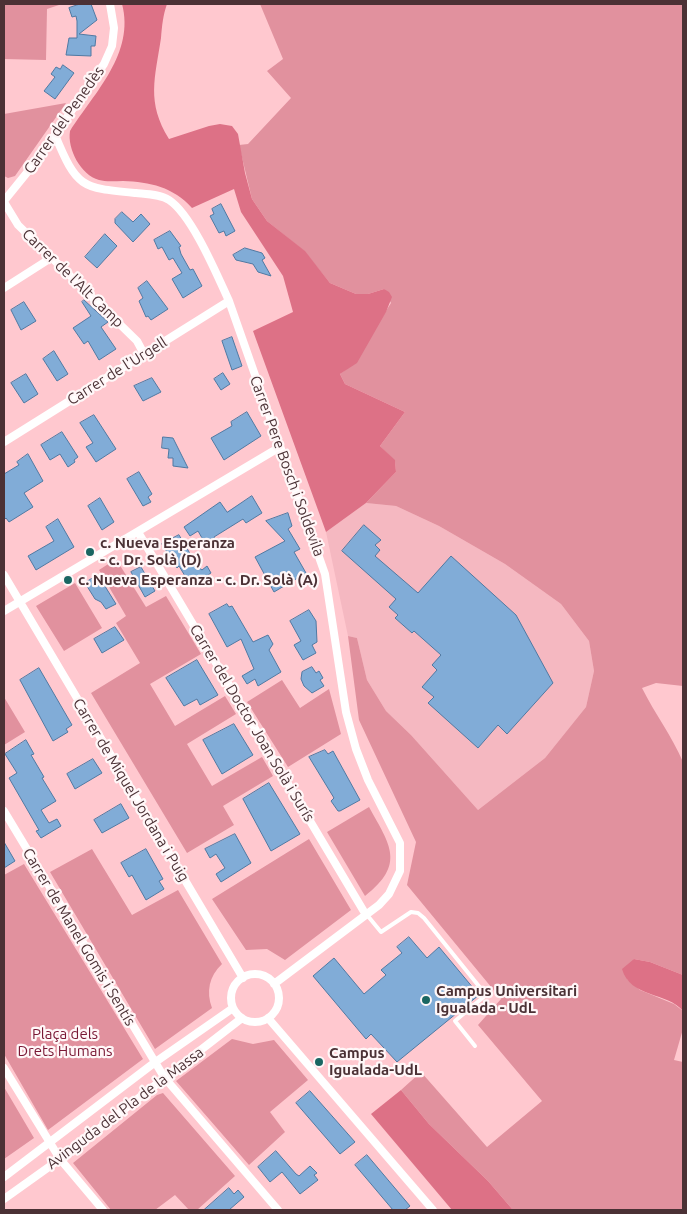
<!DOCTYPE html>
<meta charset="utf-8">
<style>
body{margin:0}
#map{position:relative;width:687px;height:1214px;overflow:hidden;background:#ffc8cf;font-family:Ubuntu,sans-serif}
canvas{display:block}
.frame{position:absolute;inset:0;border:5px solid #4b3135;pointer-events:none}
</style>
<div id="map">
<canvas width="687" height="1214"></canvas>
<div class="frame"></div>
</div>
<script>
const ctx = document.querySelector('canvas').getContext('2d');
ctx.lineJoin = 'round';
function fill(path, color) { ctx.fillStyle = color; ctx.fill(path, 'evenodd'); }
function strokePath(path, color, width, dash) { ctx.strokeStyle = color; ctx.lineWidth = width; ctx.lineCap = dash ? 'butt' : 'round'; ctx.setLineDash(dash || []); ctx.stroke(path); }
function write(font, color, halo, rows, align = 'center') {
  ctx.font = font + ' Ubuntu,sans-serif'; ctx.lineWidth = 4.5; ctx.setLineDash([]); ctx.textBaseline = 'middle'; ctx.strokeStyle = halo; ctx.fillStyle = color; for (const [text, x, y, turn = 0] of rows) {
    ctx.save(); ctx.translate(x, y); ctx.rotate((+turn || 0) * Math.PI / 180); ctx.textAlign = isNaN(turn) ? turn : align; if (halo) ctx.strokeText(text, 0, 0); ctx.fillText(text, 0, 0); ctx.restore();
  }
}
const built = new Path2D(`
 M366,503l30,3 43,20 66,38 56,40 28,37 5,30 -8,36 -41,51 -67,52 -67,-75 -25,-24 -19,-31 -10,-42 -9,-2 -22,-104z`);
const green = new Path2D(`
 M4,4h58l-15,5 -1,51 -42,-1z
 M260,4h423v682l-27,-3 -14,5c13,26 30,48 41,74v213l-33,-13 -16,-3 -7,20 13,11 34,14 9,7v18l-9,31 9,2v148h-170l-25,-29 -59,-57 -28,-34 20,-18 66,75 55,-46 -64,-76 23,-26 -94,-114 9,-43 -57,-122 -11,-84 9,2 10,42 19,31 25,24 67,75 67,-52 41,-51 8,-36 -5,-30 -28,-37 -56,-40 -66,-38 -43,-20 -30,-3 30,-31 -1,-11 -15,-15 25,-34 -60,-28 -5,-10 12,-9 39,-62 -7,-14 -16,5h-12l-26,-11 -26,-32 -37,-30 -15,-22 -13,-54 9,-1 43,-46 -24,-27 16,-12z
 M66,103l-51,73 -7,2 -4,-2v-62z
 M116,559l30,48 20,-11 35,58 -51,30 25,42 50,-30 11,18 -49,30 25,42 50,-29 11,19 -50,30 11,19 -47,28 -96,-160 49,-30 -24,-40 10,-7 -27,-46z
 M75,583l27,45 -38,23 -28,-45z
 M282,680l18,28 29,-19 12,45 -53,33 -41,-65z
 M4,697l21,35 -21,13z
 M369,807c21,38 37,57 -4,89l-38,-64z
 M309,839l42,71 -66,50 -18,-11 -21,1 -34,-51z
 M92,849l40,66 46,-25 44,74c-13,12 -16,28 -10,44l-57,41 -105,-177z
 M24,864l119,195 -95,71 -44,-76v-179z
 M232,1039l21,5 21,-4 34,40 -38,32 15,20 -36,33 -73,-84z
 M4,1087l30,51 -30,21z
 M163,1093l72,83 -38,34h-8l-14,-15 -20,15h-44l-38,-47 84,-68z`);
const forest = new Path2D(`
 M122,4h45c-4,11 -5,22 -6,34 -6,40 -15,64 8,101l40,-13 11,-2 12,2 6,8 7,39 7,26 15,22 38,30 25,32 26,11h12l16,-5 5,3 3,5 -6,15 -29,51 -17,11 5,10 60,28 -25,34 15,14 1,12 -30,31 -40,29 -73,-201 40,-19 -10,-36 -42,-64 -7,-23 -42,19c-19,-21 -42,-26 -69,-27 -8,0 -17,1 -24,-1 -18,-5 -32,-31 -29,-49 25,-39 65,-78 52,-127z
 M634,959l16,3 33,13v36c-15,-19 -53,-13 -61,-42z
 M401,1090l28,34 59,57 25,29h-61l-81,-96z`);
const building = new Path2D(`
 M80,4h11l6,16 -18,14 17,2 -1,10h-4v10l-25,-1 3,-17h8v-17l-1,-5 -4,1 -3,-9z
 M63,65l11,8 -19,26 -11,-8 11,-14 -4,-3 5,-7 4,2z
 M221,204l14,27 -9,5 -2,-5 -5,2 -9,-17 4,-2 -2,-5z
 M122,212l11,10 8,-8 9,10 -17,18 -18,-19v-4z
 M170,231l11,15 -2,1 2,7 9,16 3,-1 9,17 -19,12 -11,-19 10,-6 -9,-15 -4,2 -7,-13 -4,2 -4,-9z
 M105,234l12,12 -20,22 -12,-11z
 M245,248l17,5 3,5 -3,2 9,16 -13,-4 -5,-8 -17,-4 -3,-5z
 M147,281l21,28 -17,11 -3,-4 -2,1 -7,-16 4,-3 -5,-10z
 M84,300l24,22 -7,5 15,22 -17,11 -11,-19 -4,3 -11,-16 18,-12 -9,-14z
 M24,302l12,19 -15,9 -10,-20z
 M232,337l10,29 -10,4 -10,-29z
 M54,351l14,23 -11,7 -14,-22z
 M223,373l7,11 -9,6 -7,-11z
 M26,374l12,20 -14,9 -13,-20z
 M152,378l9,14 -18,9 -9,-15z
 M247,412l14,24 -37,24 -13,-22 21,-12 -1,-4z
 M94,415l22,34 -20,13 -10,-15 7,-4 -13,-20z
 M62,432l16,25 -4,3 1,2 -7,5 -8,-13 -10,6 -9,-15z
 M163,437l10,1 15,30 -15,-2v-8h-5l1,-9 -7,-1z
 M28,454l15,27 -19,12 9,14 -24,15 -3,-4 -2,2v-46l15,-9 -2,-3z
 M139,472l13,22 -4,3 3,5 -8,4 -16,-27z
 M252,496l10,17 -16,10 -3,-4 -29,18 1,2 -9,6 -8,-14 -8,5 -6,-9 36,-25 7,10z
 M100,498l14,24 -12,8 -14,-24z
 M288,513l4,13 -4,3 12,20 -6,3 12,21 -32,19 -19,-35 30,-16 -19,-20z
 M58,519l16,28 -38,23 -8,-14 26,-15 -8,-14z
 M364,525l17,15 -6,5 5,5 -5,6 43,37 33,-37 65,59 37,68 -46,51 -9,-9 -20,23 -50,-45 6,-6 -12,-10 15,-17 -5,-5 9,-10 -27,-24 -2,2 -17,-15 3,-3 -9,-8 7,-8 -54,-48z
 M179,535l19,32 4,3 5,-4 4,7 -20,13 -12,-20 -2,2 -15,-24z
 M141,567l14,24 -10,6 -14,-25z
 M98,575l18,29 -10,5 -5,-7 -6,-3 -10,-16z
 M227,604l2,3 3,-1 21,36 15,-7 5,9 -4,6 12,22 -23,14 -3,-7 -8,5 -5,-8 12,-7 -13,-30 -14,8 -18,-33z
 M309,610l7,11 1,21 -5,3 4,8 -13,7 -9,-15 7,-4 -11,-20z
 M115,627l9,13 -22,13 -8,-14z
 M197,660l21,35 -18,10 -3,-6 -13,7 -18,-28z
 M312,667l4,6 3,-2 4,7 -3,2 4,6 -12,7 -8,-7 -3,-7 1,-7z
 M39,668l33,57 -6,4 2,3 -15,9 -33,-61z
 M234,724l19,31 -31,19 -19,-34z
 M26,740l8,14 -3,1 13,22 -2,1 14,23 -15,9 8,13 8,-4 4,7 -20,12 -5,-7 3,-1 -30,-52 8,-5 -12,-19z
 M325,750l3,4 5,-3 27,49 -20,11h-2l-7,-10 3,-3 -25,-41z
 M93,759l9,14 -27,16 -8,-15z
 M269,783l31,51 -29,17 -28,-52z
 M121,804l8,14 -27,15 -8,-13z
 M235,834l16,29 -30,19 -5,-8 9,-6 -9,-14 -6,4 -5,-9z
 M4,842l11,19 -11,7z
 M146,849l17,30 -4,2 5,8 -18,11 -14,-25 -3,2 -8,-14z
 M409,937l18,21 12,-11 40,48 -82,67 -26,-28 -5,5 -53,-63 21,-18 30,36 22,-19 -5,-5 21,-17 -5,-6z
 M310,1091l45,51 -15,12 -44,-51z
 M276,1151l20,23 3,2 11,-10 7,7 -3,2 4,5 -18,14 -18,-22 -12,10 -12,-15z
 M367,1155l43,51 -5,4h-12l-38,-45z
 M229,1188l5,6 4,-4 6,7 -15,13h-25z`);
const lane = new Path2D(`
 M367,915l14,17 30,-20 7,1 6,5 62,77 -31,26 20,25`);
const street = new Path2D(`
 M55,135c22,53 26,53 81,58 10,1 24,1 33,7 23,15 48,75 60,101l96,273 21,138 10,37 12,31 32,63v28l-11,23 -10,11 -105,79
 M4,201l34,-42 66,-95 8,-18 2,-18 -4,-24
 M4,202l14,23 119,116 7,13
 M4,288l47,-30
 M4,442l225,-141
 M138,532l228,383
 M4,575l239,403
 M4,611l276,-164
 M4,811l160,266 114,133
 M231 998a24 24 0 1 1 48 0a24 24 0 1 1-48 0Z
 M268,1018l165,192
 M4,1068l56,91 43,51
 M4,1177l150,-114 79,-55
 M4,1199l56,-40 182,-141`);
const markers = [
 [90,552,5,"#1a6662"],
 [68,580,5,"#1a6662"],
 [426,1000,5,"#1a6662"],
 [319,1062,5,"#1a6662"]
];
const streetNames = [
 ["Carrer del Penedès",64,120,-55],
 ["Carrer de l'Alt Camp",73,278,44],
 ["Carrer de l'Urgell",117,371,-32],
 ["Carrer Pere Bosch i Soldevila",287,466,70],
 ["Carrer del Doctor Joan Solà i Surís",252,723,59],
 ["Carrer de Miquel Jordana i Puig",131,790,59],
 ["Carrer de Manel Gomis i Sentís",79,937,59],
 ["Avinguda del Pla de la Massa",125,1108,-37]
];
const poiNames = [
 ["c. Nueva Esperanza",100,543],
 ["- c. Dr. Solà (D)",100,560],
 ["c. Nueva Esperanza - c. Dr. Solà (A)",78,580],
 ["Campus Universitari",436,991],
 ["Igualada - UdL",436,1008],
 ["Campus",329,1053],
 ["Igualada-UdL",329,1070]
];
const parkNames = [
 ["Plaça dels",65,1034],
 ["Drets Humans",65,1051]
];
fill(built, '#f5b8c1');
fill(green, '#e1919e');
fill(forest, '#dd7186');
fill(building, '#81acd7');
strokePath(building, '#5079a2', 1);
strokePath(lane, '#fff', 4);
strokePath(street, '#fff', 8);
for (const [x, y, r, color] of markers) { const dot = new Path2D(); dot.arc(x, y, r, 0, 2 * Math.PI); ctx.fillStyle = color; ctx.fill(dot); strokePath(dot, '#fff7f8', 2); }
write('15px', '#4b3135', '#fff7f8', streetNames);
write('bold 15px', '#4b3135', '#fff7f8', poiNames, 'left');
write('15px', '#791734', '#fff7f8', parkNames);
</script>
